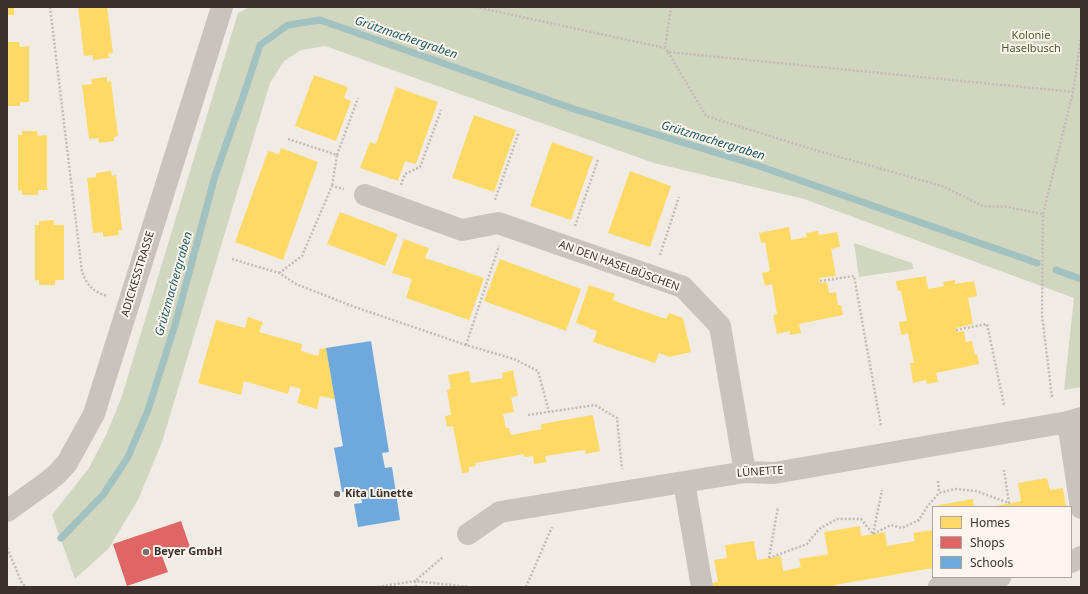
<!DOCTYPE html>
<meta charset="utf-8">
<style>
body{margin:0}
#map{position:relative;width:1088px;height:594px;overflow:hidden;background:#f0ebe5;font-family:"Noto Sans",sans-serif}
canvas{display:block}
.frame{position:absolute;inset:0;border:8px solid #3b302b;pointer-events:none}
.legend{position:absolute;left:932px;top:506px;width:140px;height:72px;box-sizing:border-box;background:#fbf5ee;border:1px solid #aea6a0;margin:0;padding:5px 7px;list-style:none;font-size:12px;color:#3b302b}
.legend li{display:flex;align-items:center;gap:8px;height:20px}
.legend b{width:20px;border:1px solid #aea6a0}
</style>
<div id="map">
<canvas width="1088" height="594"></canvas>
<div class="frame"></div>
<ul class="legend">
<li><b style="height:11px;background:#ffd966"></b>Homes</li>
<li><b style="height:11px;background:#e06666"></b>Shops</li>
<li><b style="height:11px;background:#6fa8dc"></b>Schools</li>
</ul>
</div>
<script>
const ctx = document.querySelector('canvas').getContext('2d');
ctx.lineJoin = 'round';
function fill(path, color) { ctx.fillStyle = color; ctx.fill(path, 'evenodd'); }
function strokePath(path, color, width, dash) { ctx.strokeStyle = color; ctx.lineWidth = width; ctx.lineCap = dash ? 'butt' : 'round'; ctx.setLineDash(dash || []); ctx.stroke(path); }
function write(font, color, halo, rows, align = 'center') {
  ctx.font = font + ' "Noto Sans",sans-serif'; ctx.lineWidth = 4; ctx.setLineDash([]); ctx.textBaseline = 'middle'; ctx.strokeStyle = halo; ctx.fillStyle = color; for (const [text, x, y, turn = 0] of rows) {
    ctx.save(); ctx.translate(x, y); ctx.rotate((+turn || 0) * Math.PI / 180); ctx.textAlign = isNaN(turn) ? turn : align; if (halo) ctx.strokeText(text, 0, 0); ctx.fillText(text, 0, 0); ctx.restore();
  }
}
const green = new Path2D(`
 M250,7h831v380l-17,3 10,-92 -270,-99 -150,-36 -329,-117 -24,4 -17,11 -14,22 -108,359 -24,58 -29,48 -34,31 -23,-64 37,-47 17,-33 15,-36 117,-386z
 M854,243l58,20 2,6 -55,8z`);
const homes = new Path2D(`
 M7,7h7v8h-7z
 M78,7h29l6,46 -5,1 1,4 -16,2v-5l-9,1z
 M7,42h12l1,5 9,-1v56h-9v4h-13z
 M314,75l34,12 -4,11 7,3 -15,40 -41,-15z
 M107,77v5l4,-1 7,55 -4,1v4l-15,2 -1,-5 -9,1 -7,-54 10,-1 -1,-5z
 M396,87l42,15 -22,62 -11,-3 -7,20 -38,-13 10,-26 6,2z
 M474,115l42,15 -22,62 -42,-14z
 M22,131h15l1,5 9,-1v55h-9v5h-16v-5l-4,1v-56h4z
 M552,142l41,15 -22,63 -41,-14z
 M281,148l37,14 -35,98 -48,-18 33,-91 11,3z
 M111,171l1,5 4,-1 6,55h-4l1,5 -16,2v-5l-10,1 -6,-55 9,-1v-4z
 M630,171l41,15 -21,61 -42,-14z
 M340,212l58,22 -13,32 -58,-22z
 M54,220v5h10v55h-9v5h-16v-5h-4v-55h4v-4z
 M789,227l2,13 16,-3 -1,-4 12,-2 1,4 18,-3 3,15 -9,2 5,27 -17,2 1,5 7,-1 2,11 7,-1 2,13h3l2,10 -44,9 2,9 -11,2v-4l-13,3 -4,-19 4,-1 -5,-30 -7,2 -3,-13 8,-2 -5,-29 -4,1 -2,-10z
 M404,239l25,9 -4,10 59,20 -15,42 -63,-22 6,-19 -20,-6z
 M500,259l81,30 -15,42 -82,-30z
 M926,276l2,13 16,-3 -1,-4 12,-2v4l19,-3 3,15 -9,2 5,26 -17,4 1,4 7,-1 2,11 6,-1 3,14 2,-1 2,10 -43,9 2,9 -11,2 -1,-4 -13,3 -3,-20h4l-6,-30 -7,2 -2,-13 8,-1 -6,-30h-3l-2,-10z
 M589,285l26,9 -2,6 7,3 46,16 3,-6 14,5 8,34 -21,5 -11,-4 -4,10 -62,-21 4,-11 -21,-8z
 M248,317l15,5 -4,10 43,12 -1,7 17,5 2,-7 6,-1 9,51 -15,-3 -3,13 -20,-6 4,-14 -11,-3 -2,8 -44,-13 -3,14 -43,-12 18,-63 29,8z
 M513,370l5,26 -7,1 3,15 -11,2 3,14h3l2,7 31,-6 -1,-5 52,-9 7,36 -14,3 -1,-4 -40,6 2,6 -13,2 -1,-8 -9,1v-3l-49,9 1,3 -7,1v5l-7,1 -9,-47 -6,1 -2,-11 6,-1 -4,-25 4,-1 -3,-14 21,-4 2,12 32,-5 -1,-5z
 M1047,478l3,12 13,-2 3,19h-68l-1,-1 24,-5 -3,-18z
 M973,499l1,8h-35v-2z
 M860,526l1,10 24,-4 2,14 28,-5 -2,-8 20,-3v38l-98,17 1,2h-126l-1,-4 9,-1 -4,-22 13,-2 -2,-13 29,-4 3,19 24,-4 2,15 18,-4 -2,-8 29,-5 -4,-22z`);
const shops = new Path2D(`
 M181,521l9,26 -28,9 6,16 -41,14 -14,-42z`);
const schools = new Path2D(`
 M371,341l18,111 -7,1 3,15 7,-1 8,53 -42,7 -4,-23 8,-1 -2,-14 -18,3 -8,-44 9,-2 -17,-98z`);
const stream = new Path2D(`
 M1056,270l25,9
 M61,538l42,-43 25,-38 20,-47 27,-85 40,-149 31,-88 14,-43 28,-20 32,-5 254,89 182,56 281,98`);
const path = new Path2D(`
 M50,7l32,265c6,14 10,19 25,24
 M476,7l189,41 3,4 405,40
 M665,48l6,-41
 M668,52l38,64 112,35 124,35 41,20 25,1 35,7
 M288,139l49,16 -5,31
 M337,155l21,-57
 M401,185l4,-11 15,-7 21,-57
 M495,200l24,-68
 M575,226l23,-66
 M660,255l19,-58
 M232,259l47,14 17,11 56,22 114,39 48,14 24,12 11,41
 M279,273l23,-17 30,-70 12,3
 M820,281l34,-5 27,150
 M956,330l31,-6 17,81
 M466,345l33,-99
 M1052,397l-10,-82 1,-101 30,-122 8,-55
 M528,415l67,-10 22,13 5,51
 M938,481l1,12
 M873,534l9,-44
 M7,548l15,35 4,4
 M769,558l38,-14 12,-15 18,-10h24l12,15 18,-9 11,3 17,-8 8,-13 12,-14 16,-4 21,2 33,12 -5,-33
 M769,558l9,-51
 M378,587l37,-6 54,6
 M416,587l-1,-6 28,-24
 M526,587l26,-60`);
const minor = new Path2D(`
 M365,195l97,35 36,-7 185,64 37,39 25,146
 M1068,422l13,86
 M684,482l18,105
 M7,511l39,-28 11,-9 10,-11 27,-49 128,-407
 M468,534l32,-22 245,-40 29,1 294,-51 13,-4
 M1071,562l10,-5
 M939,587l61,-10`);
const markers = [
 [337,494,4,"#7a716c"],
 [146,552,4,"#7a716c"]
];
const parkNames = [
 ["Kolonie",1031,36],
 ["Haselbusch",1031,49]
];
const streetNames = [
 ["AN DEN HASELBÜSCHEN",619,266,20],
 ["ADICKESSTRASSE",138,274,-73],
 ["LÜNETTE",760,472,-4]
];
const poiNames = [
 ["Kita Lünette",345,494],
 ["Beyer GmbH",154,552]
];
const waterNames = [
 ["Grützmachergraben",406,38,19],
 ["Grützmachergraben",713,141,17],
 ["Grützmachergraben",174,284,-74]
];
fill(green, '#d1d6bf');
fill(homes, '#ffd966');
fill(shops, '#e06666');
fill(schools, '#6fa8dc');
strokePath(stream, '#a1c2c1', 7);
strokePath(path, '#c2bbb6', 2.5, [2, 2]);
strokePath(minor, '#c9c3be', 22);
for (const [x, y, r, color] of markers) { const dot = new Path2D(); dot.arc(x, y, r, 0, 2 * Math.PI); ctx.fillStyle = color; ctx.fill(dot); strokePath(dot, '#fbf5ee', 1.5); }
write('11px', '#4a5a2e', '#fbf5ee', parkNames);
write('11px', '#3b302b', '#fbf5ee', streetNames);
write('bold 11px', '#3b302b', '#fbf5ee', poiNames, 'left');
write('italic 12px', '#1f5a5e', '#fbf5ee', waterNames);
</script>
